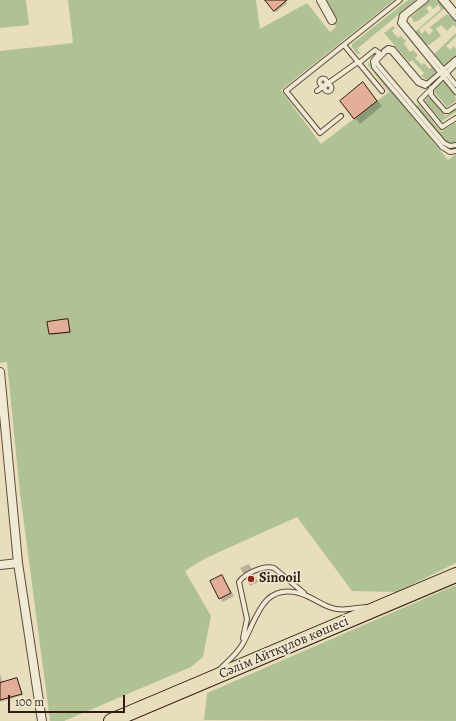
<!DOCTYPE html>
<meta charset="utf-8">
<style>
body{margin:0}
#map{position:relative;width:456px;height:721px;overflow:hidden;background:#e8debd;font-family:Alegreya,serif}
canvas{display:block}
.scale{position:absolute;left:8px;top:695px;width:117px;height:18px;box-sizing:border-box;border:2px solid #301b0f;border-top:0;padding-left:5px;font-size:12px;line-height:14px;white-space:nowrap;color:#301b0f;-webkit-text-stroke:3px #f0ead4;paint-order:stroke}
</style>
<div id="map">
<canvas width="456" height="721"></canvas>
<div class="scale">100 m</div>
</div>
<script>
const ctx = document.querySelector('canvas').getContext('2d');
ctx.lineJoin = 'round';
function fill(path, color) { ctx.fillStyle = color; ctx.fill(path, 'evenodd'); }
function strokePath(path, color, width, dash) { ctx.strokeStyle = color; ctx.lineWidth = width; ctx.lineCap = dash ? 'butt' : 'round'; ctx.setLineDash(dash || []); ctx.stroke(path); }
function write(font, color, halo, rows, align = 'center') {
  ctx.font = font + ' Alegreya,serif'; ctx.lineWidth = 3; ctx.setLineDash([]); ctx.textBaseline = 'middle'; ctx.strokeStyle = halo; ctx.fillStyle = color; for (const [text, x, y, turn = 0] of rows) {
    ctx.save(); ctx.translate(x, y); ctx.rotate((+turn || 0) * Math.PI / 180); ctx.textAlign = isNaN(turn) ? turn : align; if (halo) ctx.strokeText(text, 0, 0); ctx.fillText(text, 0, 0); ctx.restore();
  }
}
const green = new Path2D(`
 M0,0h26l3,25 -29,3z
 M68,0h188l4,29 47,-26 23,29 6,-5 -12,-27h70l-113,90 40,54 68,-52 -21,-27v-3l80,98 8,-6v409l-59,29 -45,-1 -55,-74 -91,41 -21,13 26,45 -8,41 -12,10 -127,54h-14l-30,-228 -13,-131 -7,1v-312l73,-8z
 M408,0h8l-59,49 4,5h-4l-5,-7v-3z
 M430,0h8l7,8 -26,22 3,4 3,-4 4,5 4,-4 -3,-4 17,-13 9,7v6l-3,-2 -6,6 -6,-6 -5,4 5,7 -12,9 -5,-1 -9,-12 26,-23 -3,-4 -5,4 -3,-4 -4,3 3,4 -11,9 -4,1 -3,-5z
 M393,26l2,2 -3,3 6,7 3,-2 5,5 -2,3 6,8 3,-2 5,5 -3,3 7,7 2,-2 5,6 4,-3 3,8 -7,7 -8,-5 3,-3 -12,-13 -3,2 -25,-29z
 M456,33v4l-10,9 4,4 4,-4 2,3v7l-8,8 -5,1 -9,-9 1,-3z
 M441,82c8,0 15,11 15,19l-9,6 -13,-15 2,-6z
 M427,97l4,2 14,17 11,-8v4l-14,9 -17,-20z
 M416,105h3l22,27 13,-9h2v19l-4,2 -6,-2 -29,-34z
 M456,585v136l-252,-1 3,-27z`);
const shadow = new Path2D(`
 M266,0h18l3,3 -11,9z
 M368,89l14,17 -22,18 -19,-23z
 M68,320l3,13 -19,2 -2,-1 -1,-11z
 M249,564l3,6 -8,4 -4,-6z
 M222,576l12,20 -11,6 -3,-4z
 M255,576l3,6 -8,4 -3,-5z
 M0,674l3,9 14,-4 6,16 -23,7z`);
const building = new Path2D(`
 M265,0h22l-13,11z
 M363,82l14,19 -23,18 -14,-18z
 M68,319l2,13 -21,2 -2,-12z
 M222,575l9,18 -12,6 -9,-18z
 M17,678l5,16 -22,6v-17z`);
const service = new Path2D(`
 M421,0l-19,15 -2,8 56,69
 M426,0l-20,16 -2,6 52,63
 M441,0l15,18
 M446,0l10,12
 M344,45l38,46
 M384,51l4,-3 5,1 27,32 8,3
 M377,56l-4,5 1,6 68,80 8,5 6,-1
 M456,59l-31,27 -7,-3 -27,-32h-5l-10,10 2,4 66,78 6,3 6,-1
 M359,63l16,-13 7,5
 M456,64l-36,36 22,27 14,-9
 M319.5 82a3.5 3.5 0 1 1 7 0a3.5 3.5 0 1 1-7 0Z
 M324.5 88a3.5 3.5 0 1 1 7 0a3.5 3.5 0 1 1-7 0Z
 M431,88v7l14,16h3l8,-5
 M317,91l41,-29
 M341,116l-21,17 -34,-42 114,-91
 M243,638l4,-19 -8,-37c6,-9 25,-17 35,-14l30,25
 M219,670c8,-8 17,-15 23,-25 14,-23 19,-62 57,-52 11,3 20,10 30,14 12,5 25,1 37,0`);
const minor = new Path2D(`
 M321,0l11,20
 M0,372l18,191 24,158
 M0,565l18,-2`);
const trunk = new Path2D(`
 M111,721l345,-146`);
const markers = [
 [251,579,4,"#8f2418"]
];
const poiNames = [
 ["Sinooil",259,579]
];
const streetNames = [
 ["Сәлім Айтқұлов көшесі",284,648,-23]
];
fill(green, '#b0c295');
fill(shadow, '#0003');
fill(building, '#e3ae99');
strokePath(building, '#301b0f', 1);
strokePath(service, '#5e4c3a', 6);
strokePath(minor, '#5e4c3a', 10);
strokePath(trunk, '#301b0f', 16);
strokePath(service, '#f0ead4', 4);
strokePath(minor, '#f0ead4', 8);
strokePath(trunk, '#e8debd', 14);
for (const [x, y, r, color] of markers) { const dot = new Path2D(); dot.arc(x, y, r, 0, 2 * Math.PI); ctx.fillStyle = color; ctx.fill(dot); strokePath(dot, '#f0ead4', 1.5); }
write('bold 14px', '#301b0f', '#f0ead4', poiNames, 'left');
write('14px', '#301b0f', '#f0ead4', streetNames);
</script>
